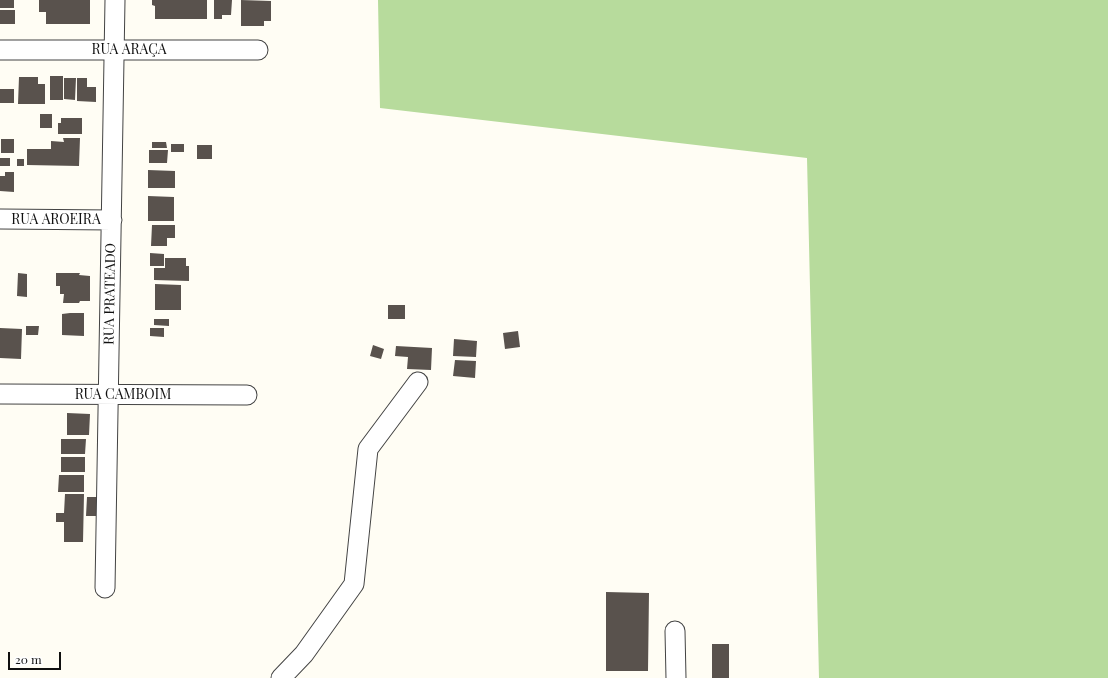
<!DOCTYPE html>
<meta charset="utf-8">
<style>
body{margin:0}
#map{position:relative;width:1108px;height:678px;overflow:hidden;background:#fffdf4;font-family:"Playfair Display",serif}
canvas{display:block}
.scale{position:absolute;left:8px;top:652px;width:53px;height:18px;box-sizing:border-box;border:2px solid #101010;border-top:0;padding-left:5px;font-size:12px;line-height:14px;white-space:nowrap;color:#101010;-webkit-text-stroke:3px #fff;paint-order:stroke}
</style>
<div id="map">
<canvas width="1108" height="678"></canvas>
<div class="scale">20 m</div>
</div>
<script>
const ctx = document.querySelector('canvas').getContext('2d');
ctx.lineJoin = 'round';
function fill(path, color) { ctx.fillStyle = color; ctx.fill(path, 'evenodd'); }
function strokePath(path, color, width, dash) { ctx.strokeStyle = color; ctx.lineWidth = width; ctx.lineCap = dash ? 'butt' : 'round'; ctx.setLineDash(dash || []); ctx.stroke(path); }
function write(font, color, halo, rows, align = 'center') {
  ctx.font = font + ' "Playfair Display",serif'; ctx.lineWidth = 4; ctx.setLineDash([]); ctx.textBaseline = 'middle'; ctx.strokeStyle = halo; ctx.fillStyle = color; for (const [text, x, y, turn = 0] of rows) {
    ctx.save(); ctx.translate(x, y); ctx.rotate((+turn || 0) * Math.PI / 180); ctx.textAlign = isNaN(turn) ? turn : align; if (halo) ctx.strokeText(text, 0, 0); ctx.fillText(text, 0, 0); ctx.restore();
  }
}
const forest = new Path2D(`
 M378,0h730v678h-289l-12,-520 -427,-50z`);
const building = new Path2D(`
 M0,0h14v8h-14z
 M39,0h51v24h-44v-12h-7z
 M152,0h55v19h-52v-13l-3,-1z
 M214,0h18l-1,15h-9v4h-8z
 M241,0l30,1v20h-7v5h-23z
 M0,10h15v14h-15z
 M50,76h13v24h-13z
 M19,77h19v7h7v20h-27z
 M64,78h12l-1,22 -11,-1z
 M77,78h10v9h9v15l-19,-1z
 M0,89h14v14h-14z
 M40,114h12v14h-12z
 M61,118h21v16h-24v-11h3z
 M63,138h17l-1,28 -52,-1v-16h24v-8l13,1z
 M1,139h13v14h-13z
 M152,142h14l1,6h-15z
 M171,144h13v8h-13z
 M197,145h15v14h-15z
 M149,150h19l-1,13h-18z
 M0,158h10v8h-10z
 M17,159h7v7h-7z
 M148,170l27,1v17h-27z
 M5,172h9v20l-14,-1v-15h5z
 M148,196l26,1v24h-26z
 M152,225h23v13h-8v8h-16z
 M150,253l14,1v12h-14z
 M165,258h21v8h3v15l-35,-1v-12h11z
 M18,273l9,1v23l-10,-1z
 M56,273h24l-1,2 11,1v25h-10l-1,2h-16l1,-9h-4v-8h-4z
 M155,284l26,1v25h-26z
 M388,305h17v14h-17z
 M70,313h14v23l-22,-1v-21z
 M154,319h15v7l-15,-1z
 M26,326h13l-1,9h-12z
 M0,328l22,1 -1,30 -21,-1z
 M150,328h14v9l-14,-1z
 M518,331l2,16 -15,2 -2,-16z
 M454,339l23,2 -1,16 -23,-1z
 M373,345l11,4 -3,10 -11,-3z
 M396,346l36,2 -1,22 -24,-1 1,-12 -13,-1z
 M455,360l21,1 -1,17 -22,-2z
 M67,413l23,1 -1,21h-22z
 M61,439h25l-1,15h-24z
 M61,457h24v15h-24z
 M59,475h25v17h-26z
 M65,494h19l-1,48h-19v-20h-8v-9h8z
 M87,497h12l-1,19h-12z
 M606,592l43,1 -1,78h-42z
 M712,644h17v34h-17z`);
const minor = new Path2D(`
 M0,50h258
 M0,219l112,1
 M0,394l247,1
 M105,588l10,-588
 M675,631l1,47
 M281,678l23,-24 50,-70 14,-135 50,-67`);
const streetNames = [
 ["RUA ARAÇA",129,50],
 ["RUA AROEIRA",56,220],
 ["RUA PRATEADO",110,294,-89],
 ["RUA CAMBOIM",123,395]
];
fill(forest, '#b7db9c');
fill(building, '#59524d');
strokePath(minor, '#434343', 21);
strokePath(minor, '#fff', 19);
write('14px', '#101010', '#fff', streetNames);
</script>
